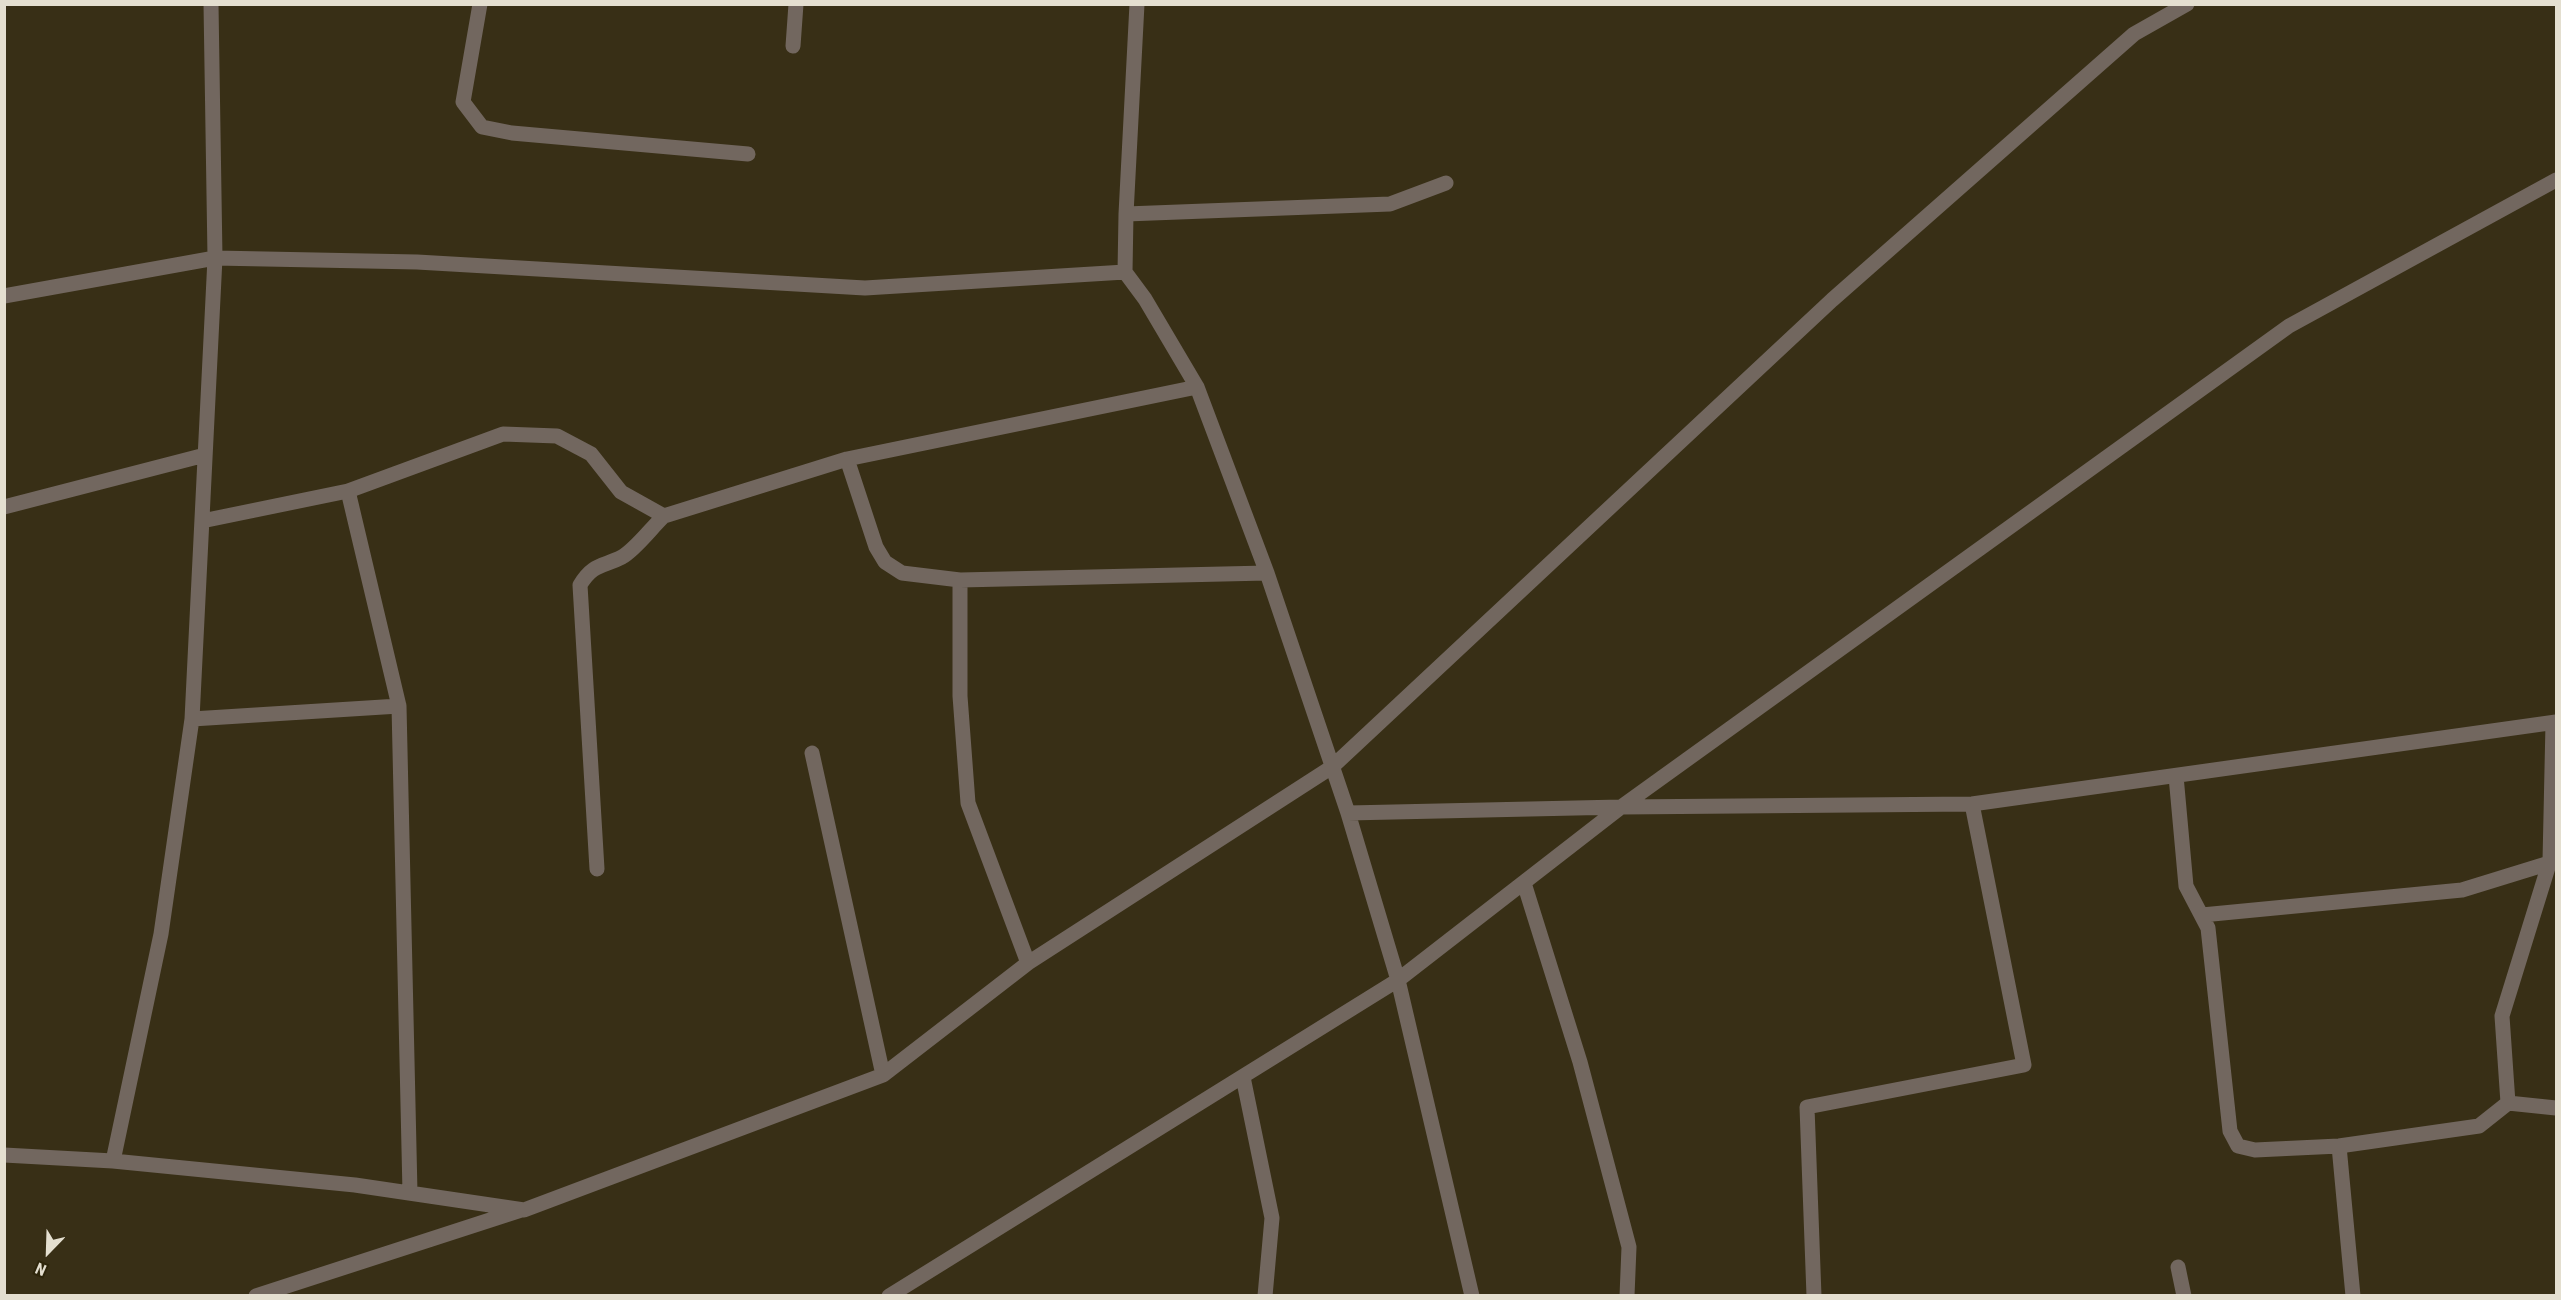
<!DOCTYPE html>
<style>
body{margin:0}
#map{position:relative;width:2561px;height:1300px;overflow:hidden;background:#382f16;font-family:"Roboto Condensed",sans-serif}
canvas{display:block}
.frame{position:absolute;inset:0;border:6px solid #e4dfd0;pointer-events:none}
.north{position:absolute;left:18px;top:1222px;width:60px;height:60px;-webkit-text-stroke:4px #2d250b;paint-order:stroke;rotate:203deg;font-size:16px;font-weight:700;line-height:24px;text-align:center;color:#e4dfd0}
.north::after{content:'';display:block;margin:auto;width:21px;height:27px;background:#e4dfd0;clip-path:polygon(50% 0,100% 100%,50% 72%,0 100%)}
</style>
<div id="map">
<canvas width="2561" height="1300"></canvas>
<div class="frame"></div>
<div class="north">N</div>
</div>
<script>
const ctx = document.querySelector('canvas').getContext('2d');
ctx.lineJoin = 'round';
function strokePath(path, color, width, dash) { ctx.strokeStyle = color; ctx.lineWidth = width; ctx.lineCap = dash ? 'butt' : 'round'; ctx.setLineDash(dash || []); ctx.stroke(path); }
const minor = new Path2D(`
 M480,4l-17,98 19,25 30,6 236,21
 M1137,4l-11,210 -1,58 20,27 52,88 70,186 81,240 50,167 74,316
 M793,46l3,-42
 M1126,214l264,-10 56,-21
 M4,296l211,-38 202,4 448,26 260,-16
 M847,459l29,88 9,15 17,11 58,7 307,-7
 M348,491l51,215 11,487
 M4,507l201,-52
 M202,521l146,-30 155,-57 54,2 34,18 30,38 43,24 183,-57 350,-72
 M960,580v116l8,107 60,160
 M192,719l207,-13
 M2553,723l-3,138 -48,155 6,87 48,5
 M812,753l71,322
 M2176,776l10,110 22,42 22,203 8,15 17,4 84,-4 140,-20 29,-23
 M1348,813l273,-6 351,-3 584,-82
 M597,869l-17,-284c13,-22 23,-18 42,-28 14,-8 30,-30 42,-41
 M1524,883l56,179 49,185 -2,49
 M2202,915l260,-25 94,-29
 M1243,1077l29,141 -7,78
 M2339,1146l14,150
 M4,1155l109,6 242,24 169,25 359,-135 145,-112 304,-196 500,-467 302,-266 53,-30
 M113,1161l48,-227 31,-215 23,-461 -4,-254
 M2178,1267l6,29
 M256,1296l265,-86
 M889,1296l509,-316 223,-173 668,-481 267,-146
 M1814,1296l-7,-189 217,-42 -52,-261`);
strokePath(minor, '#72675f', 15);
</script>
